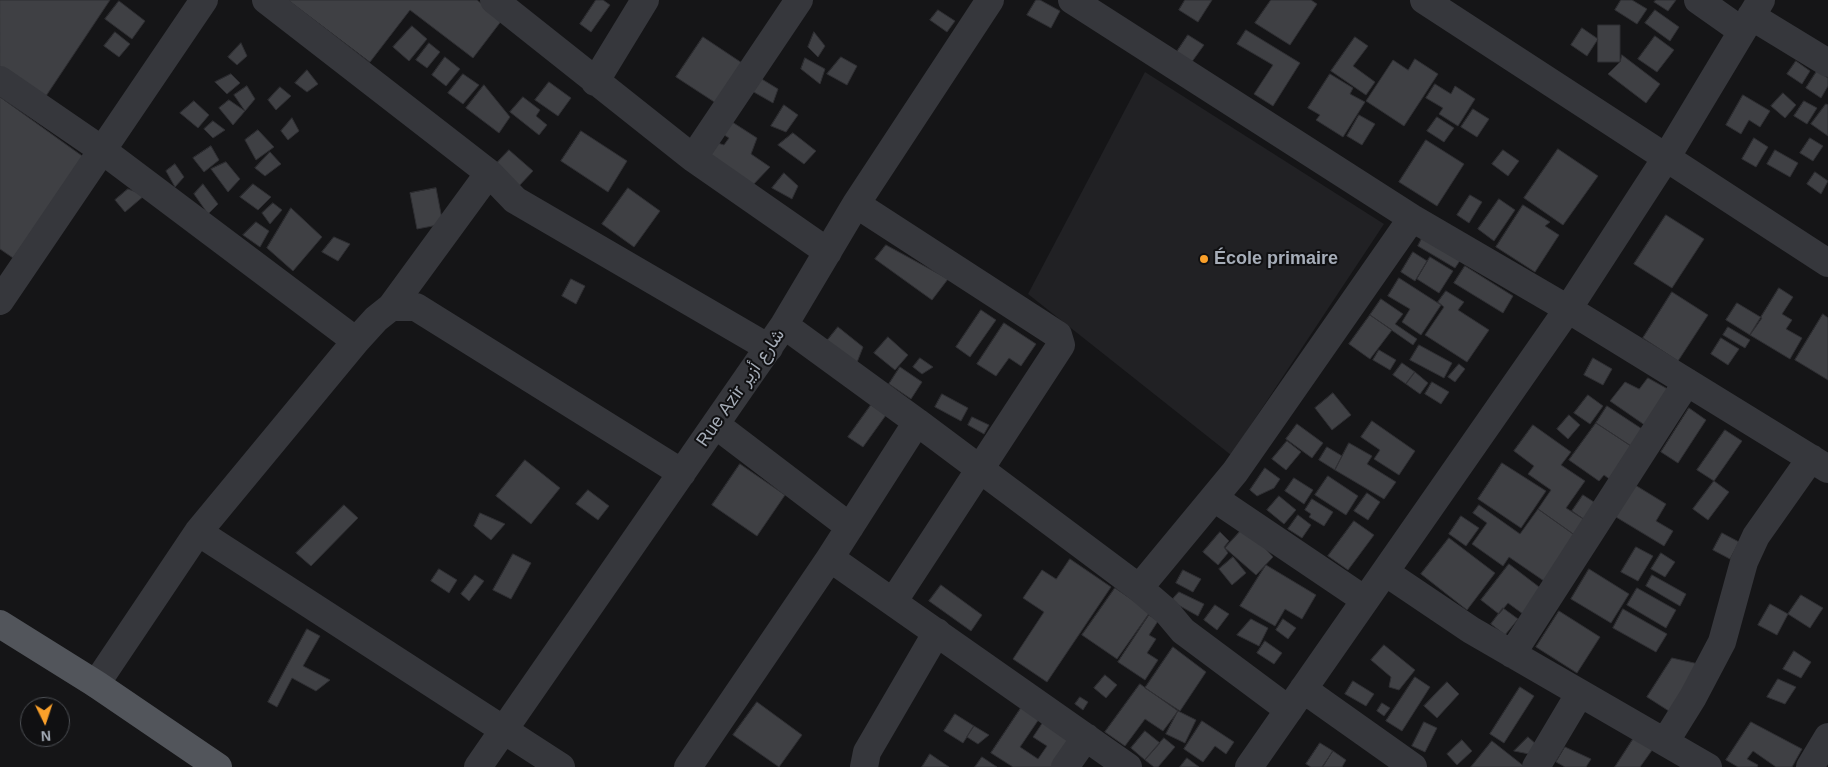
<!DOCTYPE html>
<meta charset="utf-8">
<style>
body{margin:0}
#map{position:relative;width:1828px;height:767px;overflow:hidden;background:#151517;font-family:Helvetica,sans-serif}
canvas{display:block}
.north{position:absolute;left:20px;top:697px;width:50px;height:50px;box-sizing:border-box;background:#101012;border:1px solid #4c4f54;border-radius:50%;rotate:176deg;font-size:14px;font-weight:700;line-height:20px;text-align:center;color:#a6adb8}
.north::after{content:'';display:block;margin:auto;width:18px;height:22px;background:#faa02a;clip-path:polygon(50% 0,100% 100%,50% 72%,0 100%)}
</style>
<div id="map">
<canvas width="1828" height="767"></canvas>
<div class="north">N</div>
</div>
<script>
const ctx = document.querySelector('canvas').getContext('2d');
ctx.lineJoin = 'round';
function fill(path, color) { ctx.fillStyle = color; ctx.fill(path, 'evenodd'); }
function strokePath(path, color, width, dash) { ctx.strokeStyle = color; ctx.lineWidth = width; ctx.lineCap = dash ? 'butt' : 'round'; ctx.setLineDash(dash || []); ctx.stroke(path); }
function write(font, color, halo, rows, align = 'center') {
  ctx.font = font + ' Helvetica,Vazirmatn,sans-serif'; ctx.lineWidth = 4; ctx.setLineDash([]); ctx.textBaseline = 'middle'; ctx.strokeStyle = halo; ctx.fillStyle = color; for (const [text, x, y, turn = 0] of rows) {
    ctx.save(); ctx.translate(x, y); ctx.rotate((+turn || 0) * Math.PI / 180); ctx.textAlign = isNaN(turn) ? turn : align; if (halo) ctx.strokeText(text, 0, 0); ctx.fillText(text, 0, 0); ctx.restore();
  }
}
const built = new Path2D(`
 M1145,72l239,152 -153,231 -203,-161z`);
const building = new Path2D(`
 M0,0h110l-66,99 -44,-29z
 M288,0h189l25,20 -29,38 -63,-48 -40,52z
 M596,0h7l7,5 -19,27 -11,-8z
 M1036,0h4l20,11 -9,17 -24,-13z
 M1185,0h27l-14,22 -19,-12z
 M1271,0h40l6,4 -27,41 -35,-22z
 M1621,0h11l15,9 -10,15 -22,-14z
 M1656,0h20l-8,11 -14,-9z
 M119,1l26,20 -13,18 -27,-20z
 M938,10l17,11 -8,11 -17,-12z
 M1655,10l24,17 -9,14 -25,-18z
 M1598,25h22v37h-22z
 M412,26l15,13 -18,22 -16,-14z
 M1582,28l16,11 -11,17 -16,-11z
 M1246,30l54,33 -27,43 -19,-12 19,-29 -36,-21z
 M115,32l15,12 -11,13 -15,-11z
 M814,32l11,14 -7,11 -10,-10z
 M1188,35l16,10 -13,18 -15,-10z
 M1655,36l19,14 -17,22 -19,-13z
 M703,37l45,30 -26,40 -46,-30z
 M1355,37l13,9 -15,20 22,16 -9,13 -35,-24z
 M241,43l6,13 -10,9 -9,-8z
 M429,43l11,9 -13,16 -11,-8z
 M1622,55l38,29 -14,19 -38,-29 12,-12z
 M445,57l15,12 -14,17 -14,-11z
 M841,57l16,9 -10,19 -20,-11z
 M805,58l20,11 -5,15 -19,-15z
 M1415,59l23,15 -34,52 -38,-25 27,-41 15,10z
 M1796,61l14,10 -8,13 -15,-10z
 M307,70l11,14 -11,8 -12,-9z
 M1817,71l11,7v8l-7,12 -15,-10z
 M231,74l9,9 -13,11 -12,-12z
 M463,74l16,11 -16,19 -15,-11z
 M1330,74l23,14 -3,6 15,8 -22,35 -27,-17 4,-5 -12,-7z
 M760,78l18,11 -5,14 -21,-12z
 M549,82l22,16 -13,18 -23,-16z
 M1435,84l16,10 4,-8 20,13 -17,27 -19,-12 4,-6 -17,-10z
 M484,85l26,32 -11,16 -33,-25z
 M247,86l8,13 -10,12 -11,-16z
 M280,87l11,9 -15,14 -8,-10z
 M1783,93l13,12 -11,13 -14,-12z
 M1743,95l27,16 -10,16 -11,-7 -8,14 -15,-9z
 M0,97l85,61 -72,100 -13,-9z
 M523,97l17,13 -4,6 11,9 -8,10 -29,-23z
 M229,100l16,11 -12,14 -14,-17z
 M194,101l15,14 -11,13 -18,-15z
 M1804,101l13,7 -10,16 -13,-8z
 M1826,104l2,1v31l-17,-12z
 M784,105l14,10 -12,17 -15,-6z
 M1473,109l16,10 -12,18 -16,-10z
 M1359,115l16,9 -13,21 -15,-9z
 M1437,117l17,11 -10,14 -17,-11z
 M292,118l7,13 -11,9 -7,-9z
 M729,120l28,18 -6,16 19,13 -19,20 -49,-33 9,-13 13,4 5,-7 -8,-5z
 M213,121l12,9 -12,8 -9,-9z
 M258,130l16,17 -18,13 -11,-20z
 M581,131l46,30 -19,31 -47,-31z
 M793,133l23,18 -12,13 -26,-19z
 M1754,138l14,9 -12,20 -14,-8z
 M1810,138l13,8 -10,15 -13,-8z
 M1426,140l38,24 -27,42 -38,-24z
 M211,146l8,14 -15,12 -11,-14z
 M1558,149l40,27 -35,49 -39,-27z
 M509,150l24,21 -15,16 -24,-21z
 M1503,150l16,11 -11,15 -16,-12z
 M1775,150l23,13 -8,14 -23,-13z
 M270,152l11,12 -16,12 -10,-8z
 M226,162l14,17 -12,13 -17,-23z
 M175,164l9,13 -9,10 -9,-16z
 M1815,172l13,9 -7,13 -14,-10z
 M784,173l14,13 -6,13 -20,-11z
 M203,184l15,20 -10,10 -14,-20z
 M253,184l18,13 -13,13 -18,-13z
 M436,188l7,36 -26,5 -7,-36z
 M628,188l32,23 -26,36 -32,-23z
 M128,189l17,6 -20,17 -10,-12z
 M1470,195l12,7 -13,21 -12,-8z
 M1499,199l16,11 -21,31 -16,-12z
 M273,203l9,7 -12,14 -8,-11z
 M1523,205l27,17 -5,4 14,9 -24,37 -39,-25z
 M291,208l31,29 -29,34 -26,-23z
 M1666,215l38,24 -32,49 -38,-24z
 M256,222l13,9 -9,16 -17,-12z
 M1423,236l38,23 -6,9 -37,-22z
 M334,237l16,7 -12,17 -16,-9z
 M886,245l62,34 -16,21 -57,-41z
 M1413,252l14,9 -12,20 -14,-9z
 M1430,257l23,14 -14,22 -22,-14z
 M1465,266l48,30 -10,17 -49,-30z
 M1399,278l42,27 -20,30 -19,-13 8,-13 -22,-13z
 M571,279l14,7 -9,18 -14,-8z
 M1779,288l14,9 -11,17 10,6 -6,9 16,9 -12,21 -40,-24z
 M1446,291l18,11 -6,8 31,20 -22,32 -42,-27 19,-28 -6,-5z
 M1672,292l36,23 -30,46 -35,-23z
 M1381,299l22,15 -8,10 22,15 -4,6 -43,-30z
 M1737,303l25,15 -12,17 -24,-15z
 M981,310l15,10 -26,37 -14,-10z
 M1823,314l5,4v62l-33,-20z
 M1370,315l22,15 -22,29 -21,-15z
 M1004,323l32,21 -15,22 -12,-8 -13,18 -19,-12z
 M838,327l25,20 -7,18 -30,-23z
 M1728,327l22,13 -5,8 -22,-13z
 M888,337l20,18 -13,15 -21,-17z
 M1721,338l18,11 -11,16 -17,-11z
 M1419,345l33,18 -8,15 -34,-18z
 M1379,350l17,10 -6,10 -17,-10z
 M920,358l13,9 -11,7 -9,-7z
 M1593,358l19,11 -9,16 -19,-10z
 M1402,363l13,9 -9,12 -13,-9z
 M1459,364l6,5 -10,13 -7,-5z
 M900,367l22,15 -11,17 -22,-15z
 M1415,372l13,11 -8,11 -14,-10z
 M1648,378l25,14 -24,36 -39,-27 15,-19 14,7z
 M1432,382l17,10 -8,12 -16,-10z
 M1333,393l18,22 -19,15 -17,-22z
 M942,394l26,14 -7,13 -26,-14z
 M1588,395l15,11 -13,18 -16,-11z
 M871,405l15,10 -23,32 -15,-10z
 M1607,406l35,23 -11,17 -35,-23z
 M1689,408l17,12 -28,43 -17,-11z
 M1569,415l11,10 -12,14 -11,-10z
 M972,417l17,8 -5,9 -16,-9z
 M1372,421l43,30 -16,24 -25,-16 6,-9 -19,-13z
 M1596,423l35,23 -19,35 -8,-6 -5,6 -30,-21z
 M1297,424l26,19 -11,15 -26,-19z
 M1533,425l38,27 -10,13 24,16 -19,27 19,12 -9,16 -38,-27 13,-19 -23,-16 6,-8 -20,-15z
 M1725,430l17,11 -28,40 -17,-11z
 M1287,441l14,11 -15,18 -14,-11z
 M1349,443l23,13 -5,8 29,18 -12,17 -49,-29z
 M1327,447l15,9 -7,14 -16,-10z
 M525,460l35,28 -29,36 -35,-28z
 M1502,463l44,28 -25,37 -43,-29z
 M740,464l45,31 -28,41 -45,-31z
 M1265,468l15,11 -6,9 -17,8 -7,-6z
 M1328,476l30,20 -12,19 -31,-20z
 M1294,478l19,12 -9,14 -19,-13z
 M1714,481l15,11 -21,28 -15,-11z
 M1635,485l31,19 -10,17 17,10 -9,15 -48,-29z
 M588,490l21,16 -11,14 -22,-16z
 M1367,493l13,9 -12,18 -14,-9z
 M1583,495l14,9 -12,16 -13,-9z
 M1279,496l17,14 -12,14 -17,-14z
 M1312,499l21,13 -9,14 -15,-9 2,-3 -6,-4z
 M344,505l14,13 -47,48 -15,-13z
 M1479,505l41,29 18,-25 38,27 -32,45 -35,-24 -6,9 -31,-22 15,-21 -14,-10z
 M480,513l25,11 -14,16 -17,-14z
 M1298,515l13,10 -9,13 -14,-9z
 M1461,516l18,12 -13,18 -17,-12z
 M1354,521l20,14 -26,35 -20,-14z
 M1245,526l28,31 -17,18 -31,-27z
 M1220,532l9,9 -5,6 4,6 -10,12 -15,-13z
 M1722,533l17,9 -9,17 -17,-9z
 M1449,538l46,35 -28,37 -46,-36z
 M1636,547l17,9 -15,25 -17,-9z
 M1661,553l14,9 -10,15 -14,-8z
 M513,554l18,9 -20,36 -18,-9z
 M1233,557l13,16 -14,12 -13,-16z
 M1070,559l41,28 -64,95 -34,-23 31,-47 -21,-14 19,-28 14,9z
 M1509,564l34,26 -20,24 -15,-11 -9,11 -18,-14z
 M1266,565l50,30 -14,24 -17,-10 -10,17 -35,-20z
 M439,569l18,11 -8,13 -18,-12z
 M1589,569l40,25 -18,29 -40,-24z
 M1183,570l18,9 -8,13 -17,-9z
 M475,575l9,6 -15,20 -8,-7z
 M1652,575l34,19 -6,12 -34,-20z
 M941,585l41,30 -11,16 -42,-30z
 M1115,588l35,24 -33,47 -35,-24z
 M1637,588l39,22 -10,18 -39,-23z
 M1179,592l25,12 -6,12 -27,-15z
 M1801,595l22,13 -13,20 -22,-14z
 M1770,604l18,10 -11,21 -19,-10z
 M1215,605l14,9 -12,16 -13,-10z
 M1503,608l15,11 -13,16 -14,-11z
 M1623,609l44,25 -11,18 -43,-24z
 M1559,611l41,26 -23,36 -41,-26z
 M1149,615l9,6 -9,14 7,4 -9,14 11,7 -13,20 -27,-18z
 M1251,619l17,9 -9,18 -22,-11z
 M1283,619l13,9 -8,11 -12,-9z
 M307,629l13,7 -17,30 27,14 -14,11 -24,-13 -15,29 -9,-5z
 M1265,641l17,12 -8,11 -17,-11z
 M1384,645l31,25 -16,20 -10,-3 2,-10 -20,-17z
 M1173,647l33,25 -26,39 -35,-23z
 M1794,651l17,11 -10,16 -18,-9z
 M1672,658l31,7 -31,48 -25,-16z
 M1105,675l12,10 -11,13 -12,-10z
 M1415,677l15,10 -28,44 -16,-10z
 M1778,679l18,8 -11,17 -18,-7z
 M1353,681l21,13 -8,12 -21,-12z
 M1447,682l12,12 -22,24 -13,-12z
 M1140,684l38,27 -15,20 -18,-12 -20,27 -20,-14z
 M1520,687l14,9 -30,47 -14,-9z
 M1080,697l8,5 -5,8 -8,-6z
 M757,702l45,33 -23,32 -46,-32z
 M1382,703l8,5 -6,8 -7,-5z
 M1021,708l18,11 -19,28 18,12 9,-13 -14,-9 10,-15 30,20 -16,25h-44l-22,-14z
 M1178,711l18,9 -11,23 -19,-9z
 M955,714l19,12 -11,17 -19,-12z
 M1202,721l32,21 -8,12 -11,-8 -12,16 -19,-13z
 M1424,722l13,6 -12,24 -13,-6z
 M1751,722l51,27 -10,18h-16l-23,-16 -6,8 11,6 -1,2h-19l-12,-7z
 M974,726l15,9 -11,9 -11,-7z
 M1145,731l15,12 -15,17 -14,-12z
 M1637,733l18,13 -15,21h-25z
 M1528,737l9,8 -8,9 -15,-3z
 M1164,738l11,9 -17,20h-4l-9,-7z
 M1462,740l10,11 -15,14 -10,-11z
 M1492,741l33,26h-54z
 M1320,743l13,8 -11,16h-11l-5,-3z
 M1565,747l26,12 -5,8h-21l-9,-5z
 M1333,751l13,9 -4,7h-19z
 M930,754l19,13h-27z
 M982,757l15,10h-22z
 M1187,758l12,9h-19z`);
const minor = new Path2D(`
 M266,0l223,173 26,27 254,148
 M494,0l199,158 135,94
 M1072,0l340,218 156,91 260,160
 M1424,0l404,263
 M1698,0l44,31
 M1751,16l77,47
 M0,80l102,70 254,191
 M595,82l50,-82
 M693,158l106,-158
 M856,204l202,131 3,10 -168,257
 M0,301l204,-301
 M391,307l98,-134
 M784,325l133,97 -87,136 298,209
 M917,422l222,166
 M716,425l134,102
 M1214,498l151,102
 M198,532l363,235
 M1385,572l86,58 237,137
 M1512,654l175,-272
 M96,684l102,-152 158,-191 20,-22 15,-12h25l266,166
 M1303,689l110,78
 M1289,710l-106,-79 -16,-19 -28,-24 96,-116 177,-254
 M1665,742l28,-45 29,-55 22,-80 12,-26 55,-78
 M478,767l306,-442 72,-121 134,-204
 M688,767l142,-209
 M864,767l3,-15 70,-120
 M1065,767l21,-30
 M1249,767l319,-458 98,-151 95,-158
 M1536,767l44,-74
 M1810,767l18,-30`);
const primary = new Path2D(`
 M0,624l96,60 122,83`);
const markers = [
 [1204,259,5,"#faa02a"]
];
const poiNames = [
 ["École primaire",1214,259]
];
const streetNames = [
 ["Rue Azir شارع أزير",741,388,-55]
];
fill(built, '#212124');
fill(building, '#3f4044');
strokePath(building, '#2f2f33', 1);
strokePath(minor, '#36373c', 28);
strokePath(primary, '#52555b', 28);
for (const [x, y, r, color] of markers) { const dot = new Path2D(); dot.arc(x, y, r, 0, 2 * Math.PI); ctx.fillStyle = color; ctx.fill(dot); strokePath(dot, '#101012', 2); }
write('bold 18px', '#a6adb8', '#101012', poiNames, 'left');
write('18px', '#a6adb8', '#101012', streetNames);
</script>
